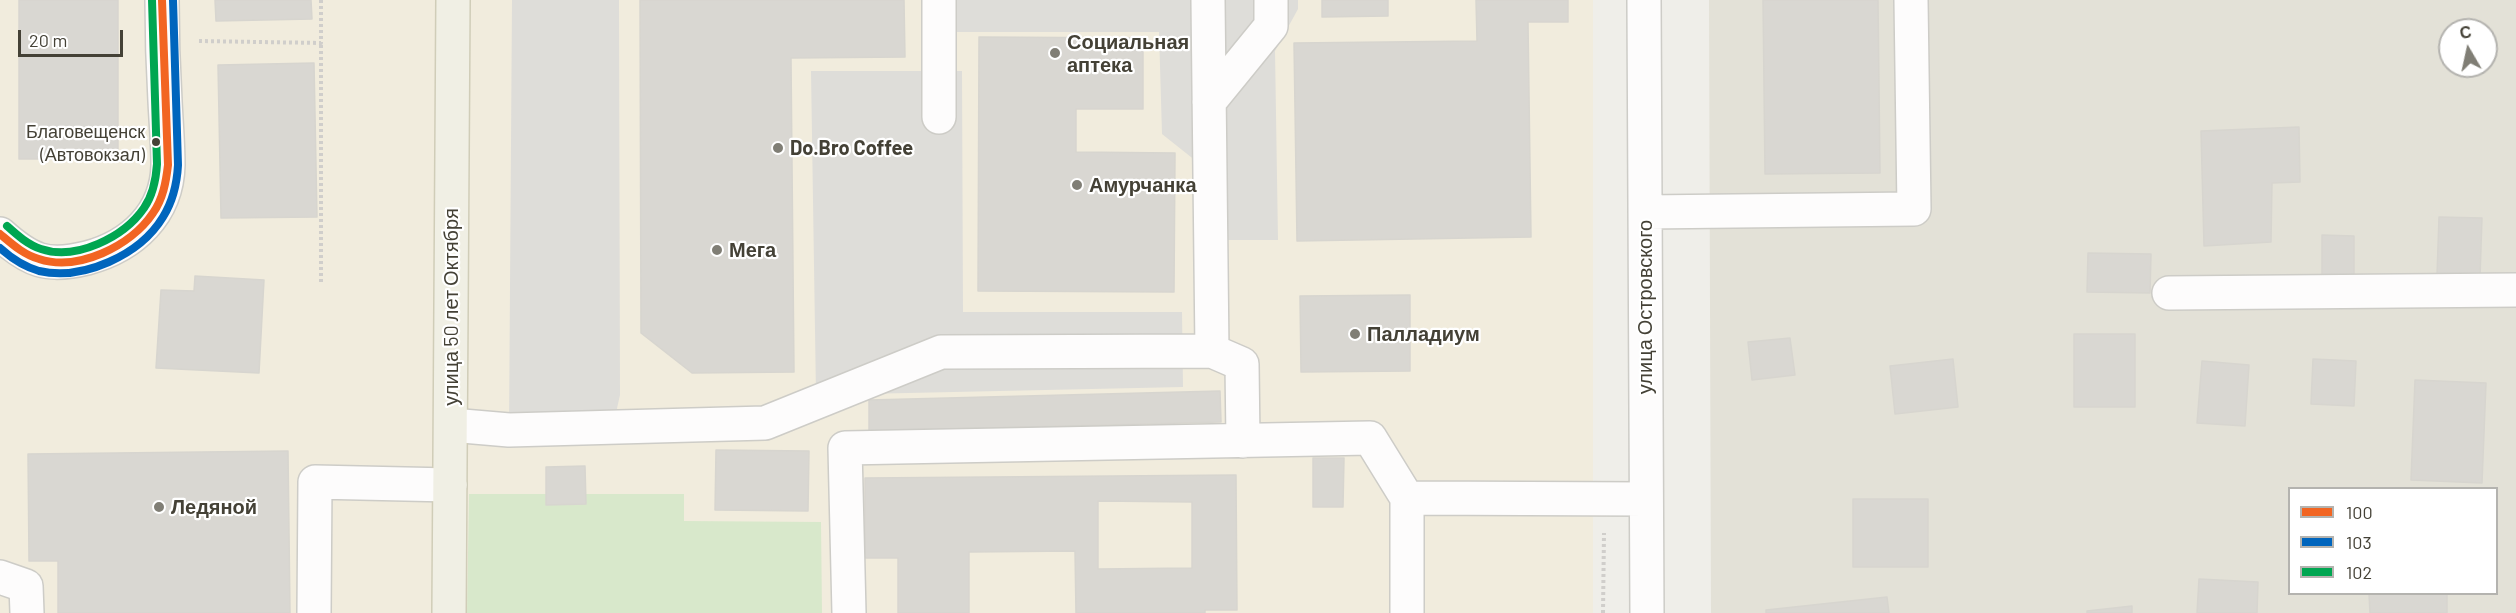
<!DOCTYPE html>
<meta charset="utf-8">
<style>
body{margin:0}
#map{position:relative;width:2516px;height:613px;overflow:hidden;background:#efeee9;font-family:Barlow,sans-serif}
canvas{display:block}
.legend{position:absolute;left:2288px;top:487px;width:210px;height:108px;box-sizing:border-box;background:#fff;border:2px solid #b4b3af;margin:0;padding:8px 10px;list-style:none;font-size:18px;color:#444136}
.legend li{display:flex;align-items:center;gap:12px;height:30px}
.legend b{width:30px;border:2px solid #b4b3af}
.north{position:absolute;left:2438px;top:18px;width:60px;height:60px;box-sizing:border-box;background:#fff;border:2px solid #b4b3af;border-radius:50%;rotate:351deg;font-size:16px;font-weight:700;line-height:24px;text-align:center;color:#444136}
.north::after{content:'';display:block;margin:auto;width:21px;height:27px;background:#807e75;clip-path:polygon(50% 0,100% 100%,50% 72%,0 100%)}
.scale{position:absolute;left:18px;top:30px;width:105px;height:27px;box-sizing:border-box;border:3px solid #444136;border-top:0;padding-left:8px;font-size:18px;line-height:21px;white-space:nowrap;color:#444136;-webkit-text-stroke:4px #fff;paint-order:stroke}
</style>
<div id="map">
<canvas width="2516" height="613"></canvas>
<ul class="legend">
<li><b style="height:8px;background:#f26522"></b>100</li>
<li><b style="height:8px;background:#0065bd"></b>103</li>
<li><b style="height:8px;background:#00a651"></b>102</li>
</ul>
<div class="north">С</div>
<div class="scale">20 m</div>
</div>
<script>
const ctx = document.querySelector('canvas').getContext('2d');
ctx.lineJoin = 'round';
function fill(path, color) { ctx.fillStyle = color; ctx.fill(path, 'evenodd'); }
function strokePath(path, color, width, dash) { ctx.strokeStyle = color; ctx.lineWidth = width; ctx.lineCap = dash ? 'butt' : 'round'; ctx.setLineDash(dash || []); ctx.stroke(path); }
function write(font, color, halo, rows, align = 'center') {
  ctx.font = font + ' Barlow,sans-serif'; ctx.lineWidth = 4.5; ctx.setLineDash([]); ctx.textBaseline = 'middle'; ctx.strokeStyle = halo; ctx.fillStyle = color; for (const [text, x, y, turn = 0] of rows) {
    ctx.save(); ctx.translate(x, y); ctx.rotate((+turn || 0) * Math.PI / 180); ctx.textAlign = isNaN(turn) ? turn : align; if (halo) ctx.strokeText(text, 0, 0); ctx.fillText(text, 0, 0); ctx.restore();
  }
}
const residential = new Path2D(`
 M1709,0h807v613h-805zM2450,30h36v36h-36zM2290,488h206v106h-206z`);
const commercial = new Path2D(`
 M0,0h1593v613h-1593z`);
const green = new Path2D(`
 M469,494h215v27l137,1 1,91h-355z`);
const parking = new Path2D(`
 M512,0h107l1,395 -7,31 -104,4z
 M956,0h342v9l-23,42 3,189h-81l-1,-79 -34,-27 -3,-102h-202z
 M811,71h151l1,241h219l1,75 -367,8z`);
const building = new Path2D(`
 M19,0h99v159h-99z
 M215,0h96l1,19 -96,2z
 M640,0h264l1,57 -114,1 3,314 -102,1 -51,-40z
 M1322,0h66v16l-66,1z
 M1476,0h92v22h-40l3,215 -234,4 -3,-198 183,-2z
 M1763,0h115l2,173 -115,1z
 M979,37l164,1v71h-67v43l99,1 -1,139 -196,-1z
 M314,63l3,154 -96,1 -3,-153z
 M2299,127l1,55 -28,1 -1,59 -67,4 -3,-115z
 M2439,217l43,1 -2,59 -43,-2z
 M2322,235l32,1v48h-32z
 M2088,253l63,1 -1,39 -63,-1z
 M195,276l69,4 -5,93 -103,-5 5,-78 33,1z
 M1410,295v76l-109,1 -1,-76z
 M2074,334h61v73h-61z
 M1790,338l5,37 -43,5 -4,-38z
 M1953,359l5,48 -63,7 -5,-48z
 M2313,359l43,2 -2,45 -43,-2z
 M2202,361l47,4 -4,61 -48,-3z
 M2415,380l71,3 -4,100 -71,-3z
 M1220,391l1,31 -352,9v-31z
 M716,450l93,1 -1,60 -93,-1z
 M288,451l2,162h-232v-52h-29l-1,-107z
 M1313,458h31l-1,49h-30z
 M585,466l1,38 -40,1v-38z
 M1236,475l1,135h-32v3h-129l-1,-62 -106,1v61h-71v-55h-33v-80z
 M1853,499h75v68h-75z
 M1098,501l94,1v66l-94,1z
 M2199,579l59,3 -1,31h-60z
 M2369,594h78v19h-77z
 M1887,597l2,16h-123v-3z
 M2132,606v7h-45v-2z`);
const path = new Path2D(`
 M199,41l122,2v-43
 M321,282v-239
 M1603,613l1,-80`);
const minor = new Path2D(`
 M939,0v117
 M1644,0l3,613
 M1209,102l62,-76v-26
 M1645,212l269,-3 -3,-209
 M0,234c30,27 47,34 87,24 45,-12 80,-44 81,-93 0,-21 -2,-43 -3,-64 -2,-34 -3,-67 -3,-101
 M2169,293l347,-3
 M1212,351l30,13 1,77
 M451,425l58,5 256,-7 176,-71 271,-1 -4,-351
 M1407,498v115
 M0,577l26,9 1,27
 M314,613l1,-131 135,3
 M849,613l-4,-165 525,-10 37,60 239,1`);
const major = new Path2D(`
 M449,613l4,-613`);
const bus1 = new Path2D(`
 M0,234c12,10 24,21 39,25 39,13 92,-13 114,-46 10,-14 13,-31 15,-48l-6,-165`);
const bus2 = new Path2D(`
 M0,248c11,10 25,19 39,23 44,10 101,-16 124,-54 10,-16 14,-33 15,-52l-5,-165`);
const bus3 = new Path2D(`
 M7,226c10,9 21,19 34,23 35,12 83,-12 103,-41 9,-13 12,-28 13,-44l-5,-164`);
const markers = [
 [1055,53,6,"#807e75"],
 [156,142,5,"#444136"],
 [778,148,6,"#807e75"],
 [1077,185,6,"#807e75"],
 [717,250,6,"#807e75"],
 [1355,334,6,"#807e75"],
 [159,507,6,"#807e75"]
];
const busNames = [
 ["Благовещенск",145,132],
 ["(Автовокзал)",145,155]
];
const poiNames = [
 ["Социальная",1067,42],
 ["аптека",1067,65],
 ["Do.Bro Coffee",790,148],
 ["Амурчанка",1089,185],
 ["Мега",729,250],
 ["Палладиум",1367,334],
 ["Ледяной",171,507]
];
const streetNames = [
 ["улица 50 лет Октября",451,307,-90],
 ["улица Островского",1645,307,-90]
];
fill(residential, '#e3e1d7');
fill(commercial, '#f1ecdd');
fill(green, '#d8e8cb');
fill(parking, '#deddd9');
fill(building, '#d9d7d2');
strokePath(building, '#d7d5cf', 1.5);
strokePath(minor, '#cdccc7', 36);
strokePath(major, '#d0cdb8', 36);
strokePath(path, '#d0cecb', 4, [3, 3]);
strokePath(minor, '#fdfcfc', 33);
strokePath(major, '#f0efe4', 33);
strokePath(bus1, '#f26522', 8);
strokePath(bus2, '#0065bd', 8);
strokePath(bus3, '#00a651', 8);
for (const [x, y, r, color] of markers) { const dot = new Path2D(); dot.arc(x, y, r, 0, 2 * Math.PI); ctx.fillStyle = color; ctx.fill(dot); strokePath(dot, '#fff', 2); }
write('18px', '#444136', '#fff', busNames, 'right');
write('bold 20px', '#444136', '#fff', poiNames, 'left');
write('20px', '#444136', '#fff', streetNames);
</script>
